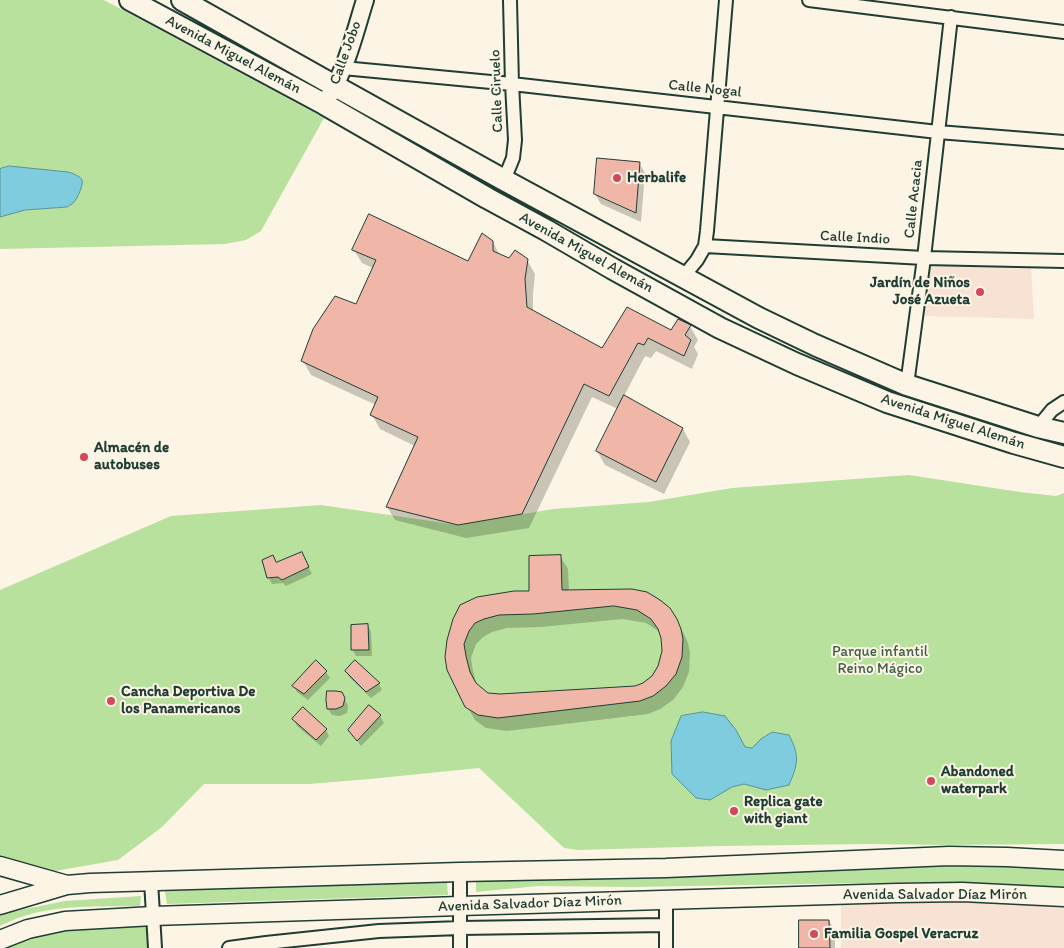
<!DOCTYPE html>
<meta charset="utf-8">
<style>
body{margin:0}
canvas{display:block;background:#fcf5e5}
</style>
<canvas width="1064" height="948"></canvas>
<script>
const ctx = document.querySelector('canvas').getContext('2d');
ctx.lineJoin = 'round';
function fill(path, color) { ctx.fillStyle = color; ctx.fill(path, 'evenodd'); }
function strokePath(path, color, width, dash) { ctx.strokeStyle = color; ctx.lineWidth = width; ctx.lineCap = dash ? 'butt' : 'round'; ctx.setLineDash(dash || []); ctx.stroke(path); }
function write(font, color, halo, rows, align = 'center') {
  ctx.font = font + ' Itim,sans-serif'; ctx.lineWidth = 4; ctx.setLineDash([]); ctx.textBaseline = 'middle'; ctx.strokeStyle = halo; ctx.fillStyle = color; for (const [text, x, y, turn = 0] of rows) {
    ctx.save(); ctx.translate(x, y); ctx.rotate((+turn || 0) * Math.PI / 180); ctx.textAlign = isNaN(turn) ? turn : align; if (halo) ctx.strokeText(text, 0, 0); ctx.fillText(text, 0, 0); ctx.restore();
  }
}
const built = new Path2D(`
 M930,267h101l3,52 -110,-3z
 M999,900l65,5v43h-223v-43z`);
const green = new Path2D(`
 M0,0h104l220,118 -63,113 -15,9 -21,4 -225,5v-32l25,-7 42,-3 8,-7 7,-14 -14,-14c-12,-1 -24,-2 -36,-3 -13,-1 -19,-4 -32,0z
 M909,475l111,17 36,4 8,-3v351l-122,1 -73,-1 -149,2 -142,4 -14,-2 -85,-80 -109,11 -61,5h-105l-42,43 -44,33 -80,14 -38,-15v-269l171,-74 150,-11 137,20 95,-16 96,-7 83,-14z
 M920,862l144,3v22l-133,-5 -298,5 -95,-1 -62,6v-13z
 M447,882l1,13 -281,9 -2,-13z
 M141,896l-1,10c-39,1 -81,-2 -119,11 -7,2 -14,6 -21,9v-12l65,-13z
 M121,922l26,5 2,21h-149v-3l71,-20z`);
const water = new Path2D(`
 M9,166l59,6c4,1 12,4 14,8 2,4 -5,19 -8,22 -2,2 -5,4 -7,5l-42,3 -25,7v-48z
 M703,712l22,4 11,14 9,17 7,1 9,-9 11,-7 17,3c11,21 9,29 0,50l-23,5 -22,-6 -12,3 -22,13 -14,-2 -24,-24 -1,-33 10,-25z`);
const shadow = new Path2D(`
 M639,163l6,10 -4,49 -40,-18 -6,-10z
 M493,242l7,14 10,4h17l8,14 -2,20v18l69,37 88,-23 8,14 -4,7 4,7 -6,15 -36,-18 -5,7 -6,-2 -21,40 59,33 7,13 -26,52 -59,-29 -8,-14 21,-42 -26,-12 -63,131 -63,10 -71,-18 -8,-13 28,-61 -35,-17 -8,-14 4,-10 -65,-30 -8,-14 53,-56 17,-37 -11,-5 -8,-13 114,12z
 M560,556l8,13 1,22 107,29 8,14 4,9 2,10 -1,19 -6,15 -10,13 -13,9 -12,5 -141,17 -21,-3 -11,-8 -8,-14 -13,-87 77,-27zM623,619l23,4 14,9 3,20 -4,15 -6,10 -9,7 -9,4 -135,7 -12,-1 -11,-8 -4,-15 -2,-13 5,-14 7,-7 9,-5 15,-4 34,-1z
 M305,560l7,14 -26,12 -3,-3 -11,1 -4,-7 8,-14z
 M368,625l3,7 1,24h-16l-4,-7z
 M355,662l24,22 3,6 -11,8 -21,-20 -4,-7z
 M326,672l4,6 -22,22 -11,-8 -3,-6z
 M342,693l6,13 -1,7 -7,3 -8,-1 -4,-6z
 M369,707l11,9 4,7 -23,23 -11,-16z
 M294,720l32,10 3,6 -8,10 -24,-20z
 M829,921l6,10v17h-35z`);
const building = new Path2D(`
 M597,158l43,4 -4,51 -42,-19z
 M369,214l99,47 14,-28 11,8v10l16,7 6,-8 13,9 -3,20 2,28 75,41 25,-41 44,23 7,-11 13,6 -6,10 6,5 -7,16 -36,-18 -4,7 -6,-2 -29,53 -25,-12 -62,130 -64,11 -72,-18 32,-70 -48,-22 8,-18 -77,-36 12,-32 22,-33 21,8 20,-44 -24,-10z
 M624,395l59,33 -27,54 -60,-31z
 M302,552l7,15 -27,13 -4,-3 -11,1 -5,-18 11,-5 3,7z
 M561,555l1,35 70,-1 15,3 13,8 10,8 7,11 4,10 2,10 -1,18 -6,17 -10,12 -13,10 -13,5 -142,17 -20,-3 -13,-8 -18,-37 -2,-13 2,-17 6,-21 7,-14 17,-8 37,-6h15v-35zM614,606l23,4 14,9 7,10 3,9 1,13 -4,15 -6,10 -9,7 -8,3 -135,8 -12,-1 -12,-10 -6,-11 -4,-16 -2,-12 5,-13 6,-8 9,-4 15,-4 34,-1z
 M368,624l1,26h-18v-25z
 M316,660l11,11 -23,23 -12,-8z
 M355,660l25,23 -14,9 -21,-21z
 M327,691h9l6,1 3,6 -2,8 -7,3h-9l-1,-9z
 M369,705l12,10 -24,26 -9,-11z
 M303,707l24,22 -11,11 -24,-21z
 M799,920h30l1,28h-31z`);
const minor = new Path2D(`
 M809,0l255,32
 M343,68l169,16 426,48 126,10
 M504,180l9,-22 2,-18 -3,-56 -2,-84
 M705,246l219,12 140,3
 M683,277l14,-17 8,-14 2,-15 19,-231
 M907,385l17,-127 27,-241
 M1038,427l14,-17 12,-8
 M151,881l4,67
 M229,948l37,-5 113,-12 81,-3 206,-3
 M460,948v-76
 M666,948v-48`);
const tertiary = new Path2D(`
 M329,96c18,-29 26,-64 36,-96`);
const secondary = new Path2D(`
 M0,866l67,19
 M0,905l67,-20 23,-2 370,-11 206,-4 283,-12 58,1 57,3
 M0,940l28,-11 37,-8 88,-5 307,-10 437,-13 65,-1 102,5`);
const primary = new Path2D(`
 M130,0l194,104 163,94 59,32 67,39 107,59 77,36 90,38 127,41 50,14
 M182,0l153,86 169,94 255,138 56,27 92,40 131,42 26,6`);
const markers = [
 [617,178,5,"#d1495b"],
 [980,292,5,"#d1495b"],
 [84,457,5,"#d1495b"],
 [111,701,5,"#d1495b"],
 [931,781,5,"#d1495b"],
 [734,811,5,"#d1495b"],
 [814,934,5,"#d1495b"]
];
const streetNames = [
 ["Calle Jobo",346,53,-70],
 ["Avenida Miguel Alemán",233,55,28],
 ["Calle Nogal",705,89,6],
 ["Calle Ciruelo",497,91,-92],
 ["Calle Acacia",914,199,-84],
 ["Calle Indio",855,238,3],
 ["Avenida Miguel Alemán",586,253,29],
 ["Avenida Miguel Alemán",953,422,18],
 ["Avenida Salvador Díaz Mirón",935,895],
 ["Avenida Salvador Díaz Mirón",530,904,-2]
];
const poiNames = [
 ["Herbalife",627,178],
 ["Jardín de Niños",970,283,"right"],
 ["José Azueta",970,300,"right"],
 ["Almacén de",94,448],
 ["autobuses",94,465],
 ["Cancha Deportiva De",121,692],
 ["los Panamericanos",121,709],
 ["Abandoned",941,772],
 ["waterpark",941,789],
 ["Replica gate",744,802],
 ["with giant",744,819],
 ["Familia Gospel Veracruz",824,934]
];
const parkNames = [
 ["Parque infantil",880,652],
 ["Reino Mágico",880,669]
];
fill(built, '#f8e2d3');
fill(green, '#b9e19e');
fill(water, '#7eccdd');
strokePath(water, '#589399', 1);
fill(shadow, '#0003');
fill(building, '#f0b7a9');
strokePath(building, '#1f3d34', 1);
strokePath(minor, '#1f3d34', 16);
strokePath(tertiary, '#1f3d34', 20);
strokePath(secondary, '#1f3d34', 21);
strokePath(primary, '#1f3d34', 24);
strokePath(minor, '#fcf5e5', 12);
strokePath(tertiary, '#fcf5e5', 16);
strokePath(secondary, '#fcf5e5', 18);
strokePath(primary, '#fcf5e5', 20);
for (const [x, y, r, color] of markers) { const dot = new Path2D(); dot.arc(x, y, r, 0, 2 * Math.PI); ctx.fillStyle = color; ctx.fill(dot); strokePath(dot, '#fcf5e5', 2); }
write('15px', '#1f3d34', '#fcf5e5', streetNames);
write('bold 15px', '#1f3d34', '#fcf5e5', poiNames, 'left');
write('15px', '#3e5e49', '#fcf5e5', parkNames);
</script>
